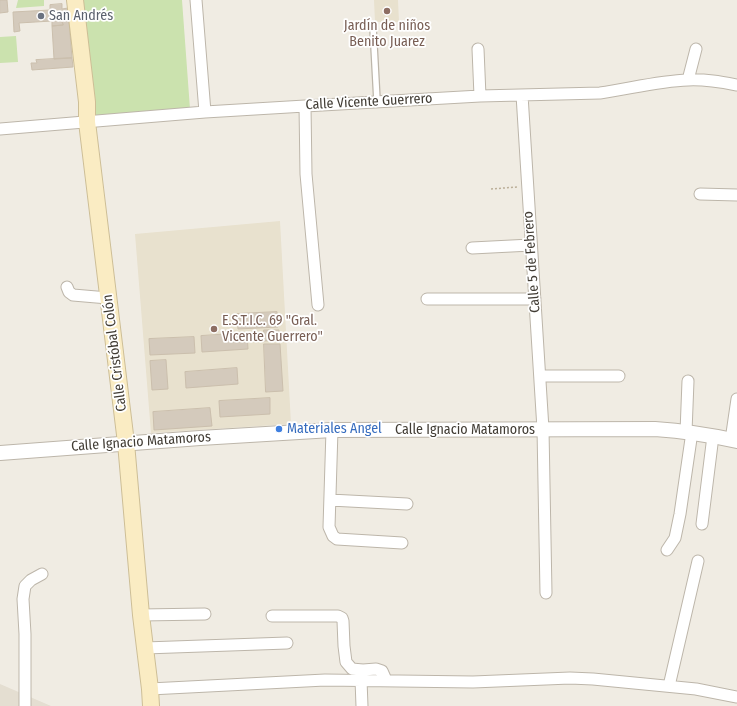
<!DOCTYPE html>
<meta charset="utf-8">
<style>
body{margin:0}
canvas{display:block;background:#f0ece3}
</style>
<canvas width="737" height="706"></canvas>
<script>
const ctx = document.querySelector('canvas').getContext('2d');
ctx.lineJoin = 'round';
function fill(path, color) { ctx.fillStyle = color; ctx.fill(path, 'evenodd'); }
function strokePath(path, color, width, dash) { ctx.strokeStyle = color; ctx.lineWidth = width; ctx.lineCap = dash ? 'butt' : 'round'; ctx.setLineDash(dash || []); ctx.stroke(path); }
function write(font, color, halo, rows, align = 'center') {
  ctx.font = font + ' "Fira Sans Condensed",sans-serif'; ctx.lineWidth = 3.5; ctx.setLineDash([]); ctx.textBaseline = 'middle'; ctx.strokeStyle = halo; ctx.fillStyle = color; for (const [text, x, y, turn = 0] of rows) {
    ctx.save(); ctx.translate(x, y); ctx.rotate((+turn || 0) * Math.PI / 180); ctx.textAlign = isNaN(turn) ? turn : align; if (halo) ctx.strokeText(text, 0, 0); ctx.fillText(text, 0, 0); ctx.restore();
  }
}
const residential = new Path2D(`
 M0,684l51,22h-51z`);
const education = new Path2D(`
 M374,0h24l1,22h-24z
 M280,221l11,203 -140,9 -16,-199z`);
const green = new Path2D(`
 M18,0h26v6l-28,2z
 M82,0h100l8,109 -99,7z
 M16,36l2,26 -18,1v-26z`);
const building = new Path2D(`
 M0,0h7l1,12 -8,1z
 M62,4v5l6,-1 1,13h-7l1,4 -11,1v-5l-33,2 1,8 -6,1 -1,-20 37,-2v-5z
 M62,21h7l3,37 -18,1 -2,-33 11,-1z
 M72,58l1,9 -41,3 -1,-7h6l-1,-3z
 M277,312l1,15 -40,2 -1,-15z
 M264,330h15v10l-15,1z
 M247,333l1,16 -46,3 -1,-16z
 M194,337l1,16 -45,2 -1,-16z
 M264,344h16l3,47 -17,1z
 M166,360l2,29 -16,1 -2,-29z
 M237,368l1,16 -52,4 -1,-16z
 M270,398v16l-50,3 -1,-16z
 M210,408l2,18 -58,4 -1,-18z`);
const path = new Path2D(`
 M491,189l26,-2`);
const service = new Path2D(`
 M373,27l4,74`);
const minor = new Path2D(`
 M196,0l9,112
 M478,49l2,47
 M688,80l8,-31
 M522,95l21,334 3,164
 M305,106l1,68 12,131
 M0,129l205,-17 100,-6 175,-10 120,-3c29,-4 58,-12 88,-13 17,-1 33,2 49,5
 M700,194l37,1
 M472,248l59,-3
 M67,287l2,5 4,3 35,3
 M427,299h108
 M541,376h78
 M332,430l-3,97 4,9 4,3 65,4
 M686,432l2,-51
 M731,440l6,-41
 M330,500l77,4
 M702,524l11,-88
 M667,550l8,-12 5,-24 12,-82
 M141,615l64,-1
 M272,616h66l4,2 1,3 1,25 2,16 6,7 11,1 13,-1 6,2 4,9
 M145,648l142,-5
 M361,680l1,26
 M669,686l29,-125
 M150,689l175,-9 148,2 97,-4 23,1 103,10 41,8
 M25,706v-72l-2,-35 2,-13 6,-6 11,-6`);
const tertiary = new Path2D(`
 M0,453l200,-15 132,-8 323,-1c28,2 55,6 82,12`);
const secondary = new Path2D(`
 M75,0l12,102v20l39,321 15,172 9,74 1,17`);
const markers = [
 [387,11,4,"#8d6e63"],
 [41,16,4,"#6b7280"],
 [214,329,4,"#8d6e63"],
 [279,429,4,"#3f7fe0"]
];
const worshipNames = [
 ["San Andrés",49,16]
];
const educationNames = [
 ["Jardín de niños",387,26],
 ["Benito Juarez",387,42],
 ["E.S.T.I.C. 69 \"Gral.",222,321,"left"],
 ["Vicente Guerrero\"",222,337,"left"]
];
const streetNames = [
 ["Calle Vicente Guerrero",369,102,-3],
 ["Calle 5 de Febrero",532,262,-94],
 ["Calle Cristóbal Colón",115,353,-97],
 ["Calle Ignacio Matamoros",465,430],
 ["Calle Ignacio Matamoros",141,442,-4]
];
const shopNames = [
 ["Materiales Angel",287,429]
];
fill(residential, '#e4ded1');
fill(education, '#e8e1ce');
fill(green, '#cbe2ae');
fill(building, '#d4cabc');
strokePath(building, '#cbbfad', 1);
strokePath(service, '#bdb6aa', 8);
strokePath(minor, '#bdb6aa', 13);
strokePath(tertiary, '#bdb6aa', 16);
strokePath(secondary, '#cdbe96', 18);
strokePath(path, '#bbaf99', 1.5, [2, 2]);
strokePath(service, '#fff', 5.5);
strokePath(minor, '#fff', 11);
strokePath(tertiary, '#fff', 14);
strokePath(secondary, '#faecc3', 16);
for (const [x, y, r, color] of markers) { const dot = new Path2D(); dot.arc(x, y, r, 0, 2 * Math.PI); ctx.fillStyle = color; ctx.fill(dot); strokePath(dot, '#fff', 1.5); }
write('14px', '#5b616d', '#fff', worshipNames, 'left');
write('14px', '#785e54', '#fff', educationNames);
write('14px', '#413c34', '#fff', streetNames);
write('14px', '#366cbe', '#fff', shopNames, 'left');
</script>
